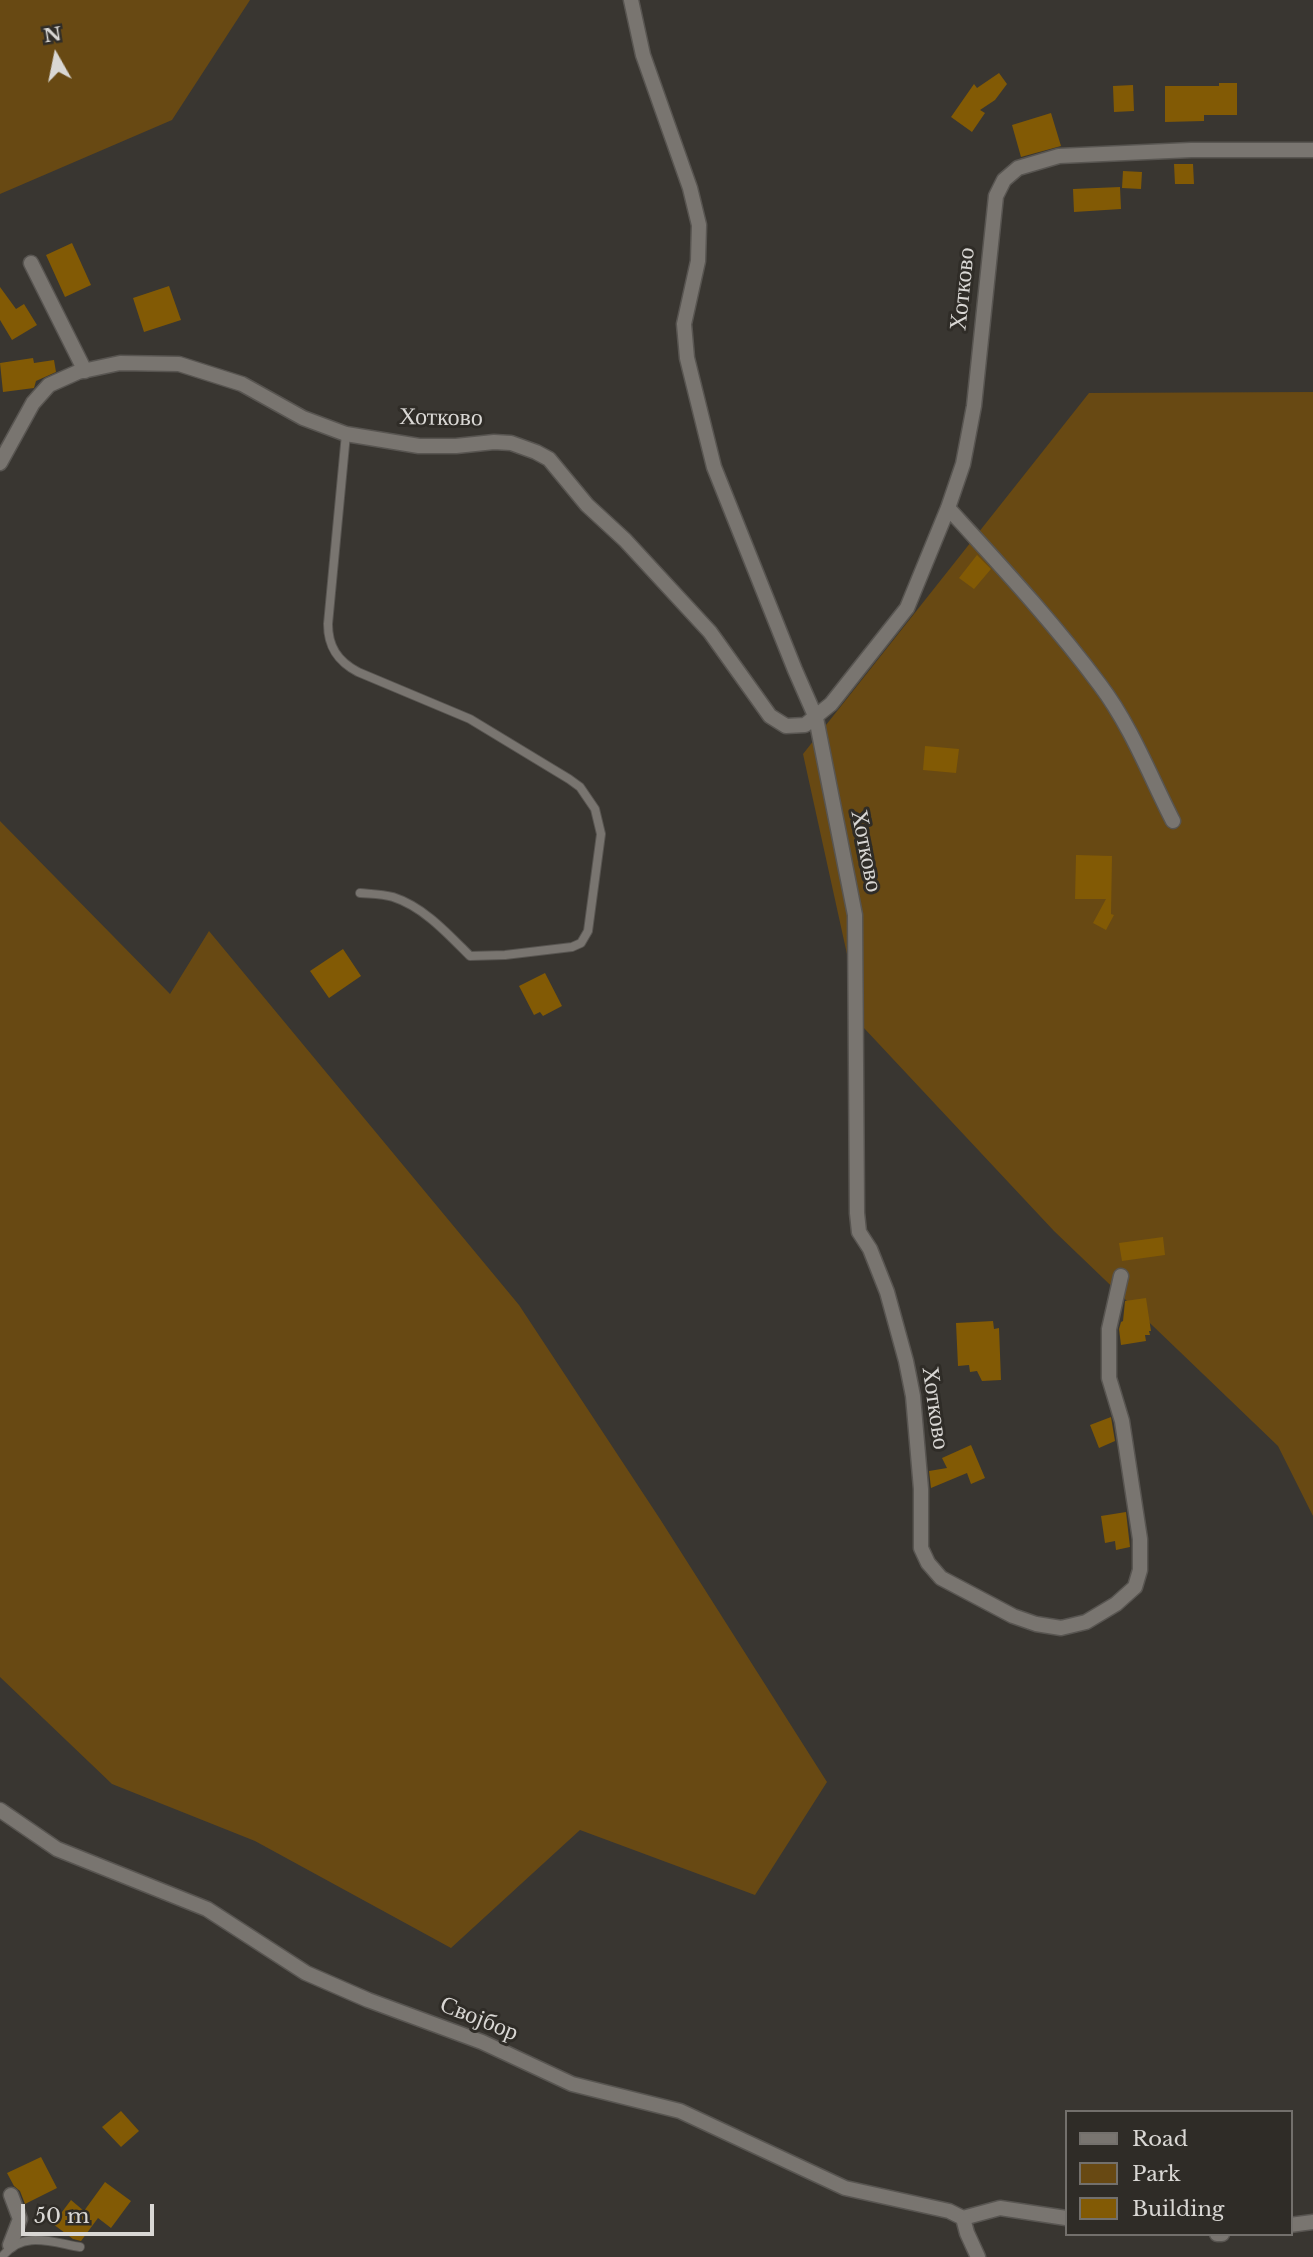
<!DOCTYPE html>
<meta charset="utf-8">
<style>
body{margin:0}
#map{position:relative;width:1313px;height:2257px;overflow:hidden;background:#393631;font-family:"Libre Baskerville",serif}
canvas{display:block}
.legend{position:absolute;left:1065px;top:2110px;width:228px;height:126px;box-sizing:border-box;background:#2f2c27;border:2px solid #73706c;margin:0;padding:9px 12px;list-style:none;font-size:21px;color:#d9d7d4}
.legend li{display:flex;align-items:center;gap:14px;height:35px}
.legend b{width:35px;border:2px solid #73706c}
.north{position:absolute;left:21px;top:21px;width:70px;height:70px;-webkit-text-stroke:5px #2f2c27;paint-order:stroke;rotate:351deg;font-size:19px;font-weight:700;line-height:28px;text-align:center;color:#d9d7d4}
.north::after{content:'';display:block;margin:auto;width:24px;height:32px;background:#d9d7d4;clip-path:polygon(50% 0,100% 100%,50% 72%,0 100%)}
.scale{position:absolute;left:21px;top:2204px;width:133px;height:32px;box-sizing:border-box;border:4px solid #d9d7d4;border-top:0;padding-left:9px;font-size:21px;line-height:24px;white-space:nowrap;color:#d9d7d4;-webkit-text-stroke:5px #2f2c27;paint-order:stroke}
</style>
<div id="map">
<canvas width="1313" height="2257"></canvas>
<ul class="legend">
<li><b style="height:9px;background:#797570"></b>Road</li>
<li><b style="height:19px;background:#684913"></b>Park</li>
<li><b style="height:19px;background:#825a05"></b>Building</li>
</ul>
<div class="north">N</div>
<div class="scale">50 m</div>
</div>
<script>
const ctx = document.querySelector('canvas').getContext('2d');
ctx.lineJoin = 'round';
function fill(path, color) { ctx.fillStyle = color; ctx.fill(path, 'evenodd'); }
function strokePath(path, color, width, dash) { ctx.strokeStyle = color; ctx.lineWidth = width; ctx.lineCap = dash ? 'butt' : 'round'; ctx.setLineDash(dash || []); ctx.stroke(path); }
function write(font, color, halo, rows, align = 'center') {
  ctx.font = font + ' "Libre Baskerville",serif'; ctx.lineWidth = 6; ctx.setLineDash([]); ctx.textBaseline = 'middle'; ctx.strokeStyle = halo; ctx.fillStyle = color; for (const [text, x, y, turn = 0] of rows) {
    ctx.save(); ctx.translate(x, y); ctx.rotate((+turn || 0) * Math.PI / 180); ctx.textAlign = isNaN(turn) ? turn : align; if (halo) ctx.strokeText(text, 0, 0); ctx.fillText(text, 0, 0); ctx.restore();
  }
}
const green = new Path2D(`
 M0,0h250l-78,120 -172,74z
 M1313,392v1124l-35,-70 -224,-215 -191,-204 -60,-273 286,-361z
 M0,821l170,173 39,-63 310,374 141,214 167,263 -72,113 -175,-65 -129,118 -196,-107 -143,-57 -112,-107z`);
const building = new Path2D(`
 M999,73l8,11 -12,16 -15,10 5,3 -13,19 -21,-15 23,-33 3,4z
 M1219,83h18v32h-33v6l-39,1v-36h54z
 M1133,85l1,26 -20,1 -1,-26z
 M1051,113l10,33 -40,11 -9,-32z
 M1174,164h19l1,20h-19z
 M1123,171l19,1 -1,17 -19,-1z
 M1120,187l1,22 -47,3 -1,-23z
 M72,243l19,42 -26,12 -19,-42z
 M169,286l12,34 -37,12 -11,-34z
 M0,287l16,22 8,-5 13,21 -25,15 -12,-20z
 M33,358l1,5 20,-3 2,12 -20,9 -2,7 -31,4 -3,-29z
 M977,555l14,14 -17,20 -15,-11z
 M925,746l34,3 -3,24 -33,-3z
 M1076,855l36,1 -1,58 3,1 -8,15 -13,-7 13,-24h-31z
 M343,949l18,27 -32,22 -19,-27z
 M545,973l17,33 -19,10 -3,-4 -6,3 -15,-29z
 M1163,1237l2,18 -43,6 -3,-18z
 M1146,1298l5,33h-2l1,4h-5l1,6 -25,4 -2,-16 2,-7 2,-1 2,-20z
 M993,1321l1,8 5,-1 2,52 -19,1 -5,-10 -7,1 -1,-7 -11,1 -2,-43z
 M1111,1417l4,24 -16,7 -9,-23z
 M971,1445l14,33 -14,6 -4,-11 -36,15 -2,-17 18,-3 -5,-10z
 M1126,1512l4,35 -14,3 -1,-9 -10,2 -4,-27z
 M121,2111l18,20 -18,16 -19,-20z
 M41,2157l16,31 -32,16 -5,-13 -6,-5 -7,-13z
 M105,2182l26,19 -20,27 -13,-10 -17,23 -8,-2 -20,-15 18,-24 13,11z`);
const service = new Path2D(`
 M346,434l-18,190c0,22 9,37 30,48l112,47 99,60 11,8 15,22 6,25 -13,97 -7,12 -9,4 -67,8 -35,1c-22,-22 -46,-49 -77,-59 -11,-3 -22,-3 -33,-4
 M2,2257c20,-27 49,-15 78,-10`);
const minor = new Path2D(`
 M631,0l12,55 47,133 9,37 -1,36 -14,63 3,34 27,109 81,203 21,48 39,197 2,298 2,19 11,17 17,43 19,69 7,35 8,93v59l7,15 13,15 72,38 23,8 25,4 25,-6 30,-18 19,-17 5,-17v-31l-18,-118 -13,-43v-49l12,-53
 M31,263l54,108
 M0,463l33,-60 16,-18 29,-13 42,-9 59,1 63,20 61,34 43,16 73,12h37l38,-4 17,1 25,9 13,7 38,46 38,35 85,92 60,84 16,10 19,-1 26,-21 76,-96 41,-100 15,-44 11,-58 22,-210 8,-16 14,-12 41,-12 132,-6h122
 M948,508c52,57 106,115 152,177 31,41 50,91 73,136
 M0,1810l57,39 150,60 99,64 62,27 114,42 90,42 108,27 165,77 104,23 14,7
 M963,2218l37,-10 66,10
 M963,2218l4,15 11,24
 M1290,2225l23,-3
 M1217,2234h5
 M10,2245l10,-26 -9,-24`);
const streetNames = [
 ["Хотково",963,289,-84],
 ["Хотково",441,418,1],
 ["Хотково",866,851,79],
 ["Хотково",935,1408,82],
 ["Својбор",479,2019,22]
];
fill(green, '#684913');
fill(building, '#825a05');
strokePath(service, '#585551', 10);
strokePath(minor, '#585551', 17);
strokePath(service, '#797570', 8);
strokePath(minor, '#797570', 14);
write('24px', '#d9d7d4', '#2f2c27', streetNames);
</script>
